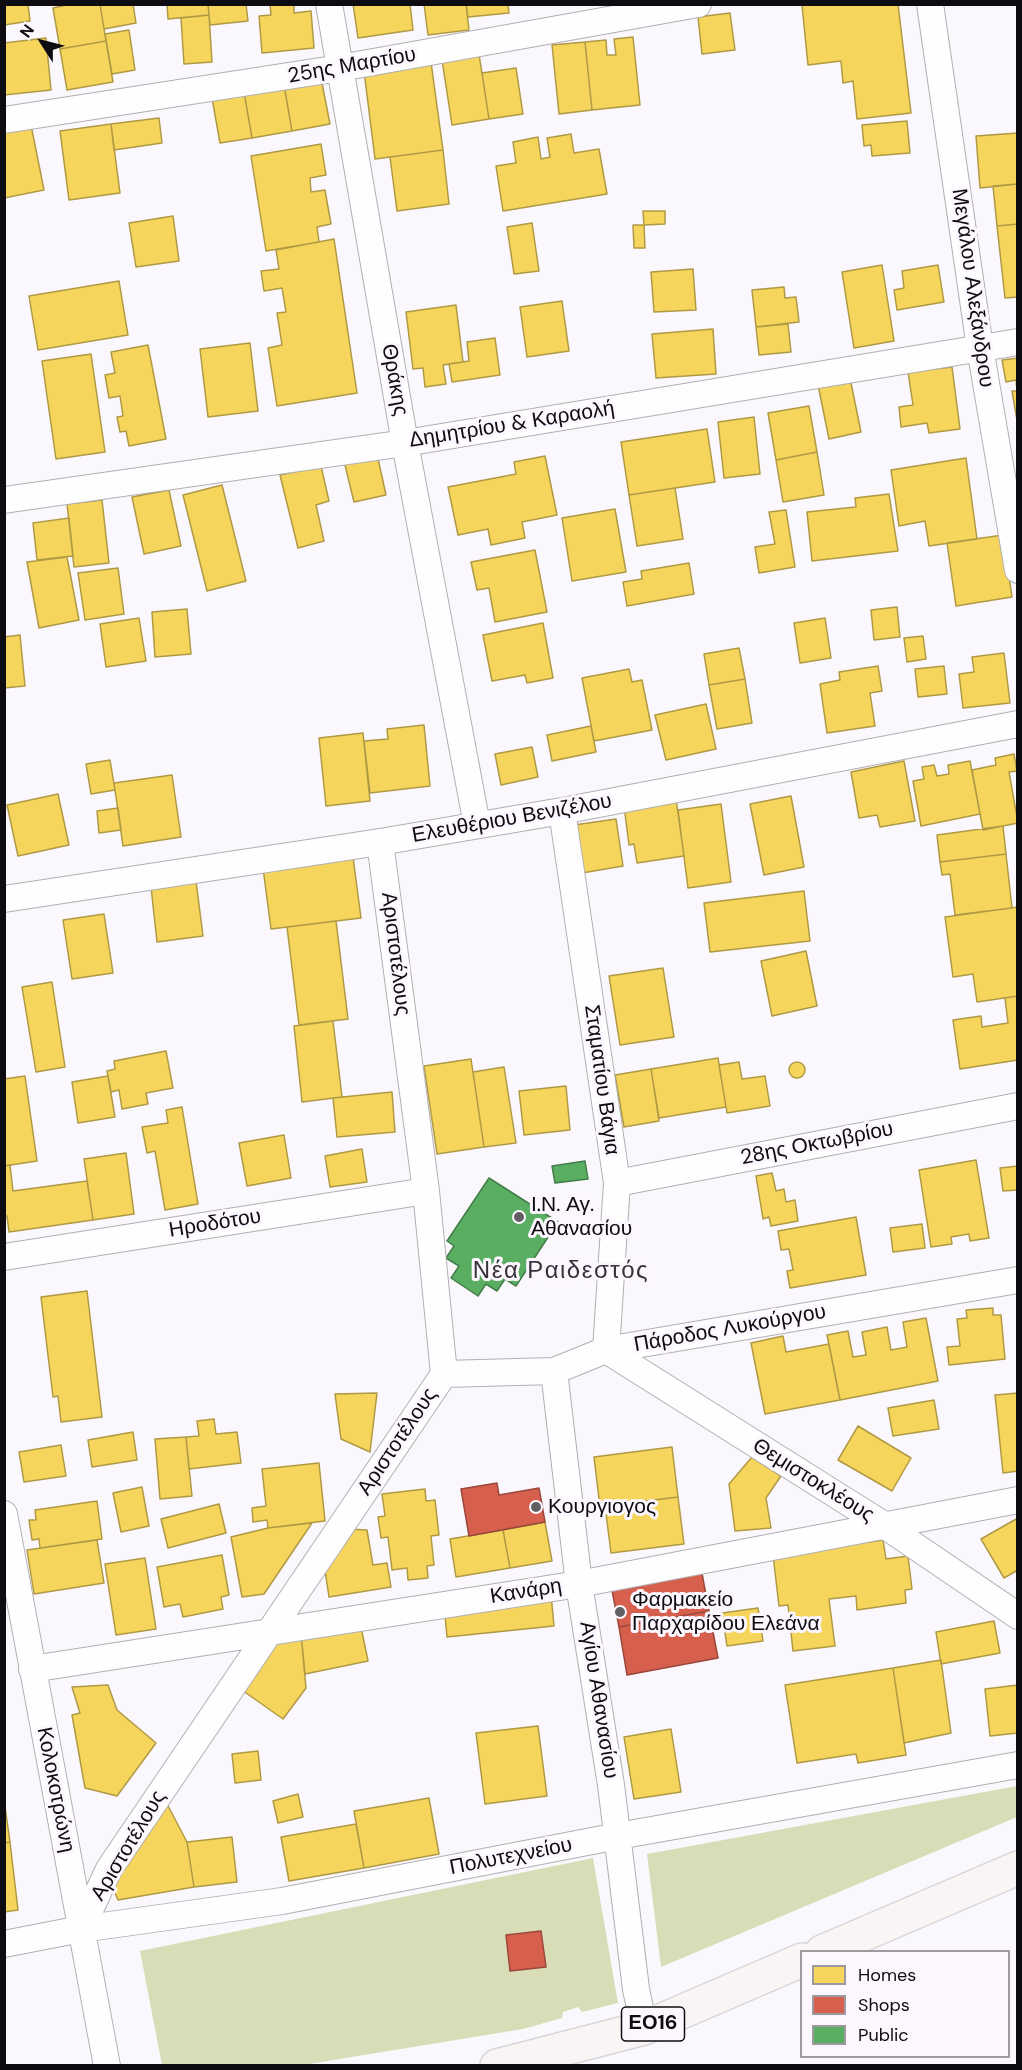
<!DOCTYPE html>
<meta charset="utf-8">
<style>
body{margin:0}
#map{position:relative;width:1022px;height:2070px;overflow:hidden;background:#fbf8fd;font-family:"DM Sans",sans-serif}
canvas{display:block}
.frame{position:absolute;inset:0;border:6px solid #0e0c10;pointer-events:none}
.legend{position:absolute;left:800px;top:1950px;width:210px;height:108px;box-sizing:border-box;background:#fcf7fe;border:2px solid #9d999f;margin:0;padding:8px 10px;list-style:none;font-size:18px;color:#0e0c10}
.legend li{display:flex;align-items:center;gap:12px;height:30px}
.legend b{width:30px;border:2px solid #9d999f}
.north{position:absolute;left:12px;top:12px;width:60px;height:60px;-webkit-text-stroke:4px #fcf7fe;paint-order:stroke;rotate:306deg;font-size:16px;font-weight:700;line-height:24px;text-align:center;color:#0e0c10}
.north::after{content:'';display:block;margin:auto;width:21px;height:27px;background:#0e0c10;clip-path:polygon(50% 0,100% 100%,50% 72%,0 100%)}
</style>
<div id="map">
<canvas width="1022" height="2070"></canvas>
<div class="frame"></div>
<ul class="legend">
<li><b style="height:16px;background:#f6d55c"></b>Homes</li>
<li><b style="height:16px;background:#d6604d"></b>Shops</li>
<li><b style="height:16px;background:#5aae61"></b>Public</li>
</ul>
<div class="north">N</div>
</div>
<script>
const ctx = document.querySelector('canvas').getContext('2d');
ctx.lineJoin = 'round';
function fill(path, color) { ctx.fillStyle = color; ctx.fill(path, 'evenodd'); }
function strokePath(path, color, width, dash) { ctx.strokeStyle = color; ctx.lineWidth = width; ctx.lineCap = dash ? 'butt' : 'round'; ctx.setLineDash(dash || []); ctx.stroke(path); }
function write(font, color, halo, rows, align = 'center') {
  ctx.font = font + ' "DM Sans",sans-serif'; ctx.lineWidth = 6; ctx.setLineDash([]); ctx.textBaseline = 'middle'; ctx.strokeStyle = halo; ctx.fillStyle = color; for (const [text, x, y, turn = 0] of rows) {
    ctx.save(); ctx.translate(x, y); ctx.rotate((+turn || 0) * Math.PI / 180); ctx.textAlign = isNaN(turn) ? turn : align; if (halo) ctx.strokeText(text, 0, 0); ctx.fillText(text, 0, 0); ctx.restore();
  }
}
const forest = new Path2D(`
 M1017,1786v31l-356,150 -14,-113z
 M593,1858l25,145 -36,9 -4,-5 -15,5 -1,6 -39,11 -220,36h-141l-22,-114z`);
const homes = new Path2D(`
 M4,4h24l2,17 -26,4z
 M71,4h29l6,37 -46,8 -7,-41z
 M100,4h33l3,19 -32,6z
 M167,4h41l1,11 -41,4z
 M208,4h38l2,17 -38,4z
 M270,4h24v9l17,-2 3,37 -52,5 -3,-37 12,-1z
 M353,4h57l3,26 -55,8z
 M424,4h42l3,26 -41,5z
 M466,4h42l1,9 -41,4z
 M898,4l13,109 -54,6 -4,-38 -10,2 -2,-22 -33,4 -6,-60z
 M730,13l5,37 -33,4 -4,-37z
 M209,15l3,47 -28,2 -3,-46z
 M129,30l6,40 -23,4 -7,-40z
 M633,37l7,68 -48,5 -7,-68 21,-2 1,15h9l-2,-16z
 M46,38l5,52 -47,5v-52z
 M106,41l7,41 -46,8 -7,-41z
 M585,42l7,68 -33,4 -7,-69z
 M479,54l10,65 -37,6 -10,-65z
 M431,62l12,88 -68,9 -11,-88z
 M516,68l7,46 -34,5 -7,-46z
 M321,78l9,46 -38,7 -8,-46z
 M284,85l8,46 -40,7 -8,-46z
 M244,92l8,46 -32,5 -8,-45z
 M159,118l3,25 -48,7 -3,-26z
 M907,121l3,32 -38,3 -1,-11 -7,1 -2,-21z
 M111,124l9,69 -51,7 -9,-69z
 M31,125l13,65 -40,8v-68z
 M1018,133v51l-38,4 -4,-52z
 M571,134l3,19 25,-4 8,45 -104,17 -7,-45 20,-3 -3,-21 25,-5 3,22 9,-2 -3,-19z
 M321,144l5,31 -16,3 1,14 14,-2 6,34 -14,3 2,15 -53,9 -15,-95z
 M443,150l6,54 -52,7 -7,-54z
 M1018,184v40l-21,2 -4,-40z
 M643,211h22v13l-21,1z
 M173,216l6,45 -43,6 -7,-44z
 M532,223l7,48 -25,3 -7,-47z
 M1018,224v73l-13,1 -8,-72z
 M633,225h11l1,23h-11z
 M334,239l23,154 -80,13 -9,-58 14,-3 -5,-32 9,-1 -4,-24 -18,3 -3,-20 18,-2 -3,-19z
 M882,265l12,76 -40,7 -12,-76z
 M938,265l6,37 -47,8 -3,-20 10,-2 -2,-17z
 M693,269l3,41 -42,2 -3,-40z
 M119,281l9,54 -90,15 -9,-54z
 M784,287l1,11 11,-1 3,25 -43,5 -4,-37z
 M562,301l7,50 -42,6 -7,-50z
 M456,305l7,57 -20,3 3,19 -21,3 -2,-19 -10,1 -7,-57z
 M788,324l3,28 -32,3 -3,-28z
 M713,329l3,45 -60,4 -4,-44z
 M495,338l5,37 -48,7 -3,-18 20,-3 -2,-19z
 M250,343l8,68 -50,6 -8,-68z
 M148,345l18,94 -37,7 -3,-15 -6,1 -3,-15 6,-1 -3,-20 -11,2 -4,-23 10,-2 -4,-21z
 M91,354l14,98 -49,7 -14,-98z
 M1018,358v68l-6,-35h5l-1,-11 -10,2 -4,-22z
 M952,367l8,62 -31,4 -2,-10 -26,4 -2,-20 14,-2 -5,-33z
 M850,378l11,54 -32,7 -11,-54z
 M809,406l8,46 -41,8 -8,-47z
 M754,417l6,57 -36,4 -6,-56z
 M707,429l8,53 -86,13 -8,-53z
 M817,452l7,43 -41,7 -7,-42z
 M377,454l9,41 -32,7 -10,-41z
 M545,456l12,59 -35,7 3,16 -34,7 -3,-16 -30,6 -10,-48 68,-13 -2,-12z
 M966,458l11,81 -48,7 -4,-25 -26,5 -8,-56z
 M321,466l8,35 -13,4 8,36 -26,7 -18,-73z
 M222,485l24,96 -39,10 -24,-96z
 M675,488l8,51 -46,7 -8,-51z
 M169,490l12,56 -37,8 -12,-57z
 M889,494l9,57 -86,10 -5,-49 49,-5 -1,-9z
 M102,500l7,63 -35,4 -7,-63z
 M615,509l11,63 -54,9 -10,-63z
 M786,510l9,57 -36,6 -4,-26 20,-3 -6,-32z
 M69,518l4,38 -36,4 -4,-37z
 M1003,535l9,62 -56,9 -9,-63z
 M535,550l12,62 -52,10 -6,-34 -12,2 -6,-28z
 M67,557l12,63 -40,8 -12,-66z
 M689,563l5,31 -67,12 -4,-24 19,-3 -1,-8z
 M118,568l6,46 -39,6 -7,-47z
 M897,607l3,30 -26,3 -3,-30z
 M187,609l4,45 -36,3 -3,-45z
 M139,618l7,43 -40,6 -6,-43z
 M825,618l6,40 -31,5 -6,-40z
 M543,623l10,55 -26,5 -2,-8 -33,6 -9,-46z
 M20,635l5,51 -21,2v-51z
 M923,636l3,23 -19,3 -3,-24z
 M739,648l6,31 -36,6 -5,-31z
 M1004,653l6,50 -47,5 -4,-34 15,-2 -2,-15z
 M878,666l4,25 -12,2 5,33 -48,7 -7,-49 20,-4 -1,-8z
 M944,666l3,28 -29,3 -3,-28z
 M629,669l3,13 10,-2 10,50 -58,11 -12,-63z
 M745,679l7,44 -35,6 -8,-44z
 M706,704l10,45 -50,11 -11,-45z
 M424,725l6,61 -60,7 -6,-52 24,-2 -1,-10z
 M591,726l5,26 -44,9 -5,-26z
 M363,733l7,68 -44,5 -7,-68z
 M532,747l6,30 -37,8 -6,-31z
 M1014,754l3,17 -8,1 9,51 -35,7 -11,-60 24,-5 -1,-7z
 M110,760l5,30 -24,4 -5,-30z
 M904,761l11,60 -35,6 -3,-12 -18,3 -8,-46z
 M970,761l10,53 -59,12 -8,-45 11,-2 -2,-12 12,-2 3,11 12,-2 -1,-9z
 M172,775l9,62 -58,9 -9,-63z
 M58,794l11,51 -51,11 -11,-51z
 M791,796l13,71 -40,8 -14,-71z
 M676,799l8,57 -47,7 -3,-19 -5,1 -5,-39z
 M721,804l10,78 -43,6 -10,-78z
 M118,808l3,22 -22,3 -2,-22z
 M616,819l7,47 -41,7 -8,-48z
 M1003,826l3,28 -66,8 -3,-27z
 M1006,854l6,54 -57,7 -5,-41 -8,1 -2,-13z
 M353,857l8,61 -90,11 -8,-61z
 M196,881l7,55 -46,6 -6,-55z
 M804,891l6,50 -100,11 -6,-49z
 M1018,907v89l-41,6 -4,-28 -20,3 -8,-60z
 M104,914l9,59 -41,6 -9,-59z
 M336,921l12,98 -49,6 -12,-98z
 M806,951l11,55 -45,10 -11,-55z
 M663,968l11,69 -54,8 -11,-69z
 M52,982l13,85 -29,5 -14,-85z
 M1018,996v64l-58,9 -7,-49 28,-4 1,11 26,-4 -3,-25z
 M333,1021l9,76 -40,5 -8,-76z
 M166,1051l7,37 -27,5 2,11 -26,5 -3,-19 -8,2 -4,-21 8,-2 -1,-8z
 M718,1058l8,49 -67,11 -8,-49z
 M471,1059l13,88 -47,7 -13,-88z
 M789 1070a8 8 0 1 1 16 0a8 8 0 1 1-16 0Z
 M739,1062l3,17 23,-3 5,30 -43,7 -8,-48z
 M504,1067l12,76 -32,4 -11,-75z
 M651,1069l8,52 -35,6 -9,-52z
 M25,1076l12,85 -33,5v-87z
 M108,1076l7,41 -37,6 -6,-41z
 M566,1086l4,44 -46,5 -5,-44z
 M392,1092l3,40 -58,5 -4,-39z
 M182,1107l16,97 -33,6 -10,-59 -8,2 -5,-26 26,-4 -2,-13z
 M284,1135l7,43 -44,8 -8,-43z
 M362,1149l5,33 -37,5 -5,-31z
 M126,1153l8,61 -41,6 -9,-61z
 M976,1160l13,78 -19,3 -1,-7 -18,3 1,7 -21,3 -12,-77z
 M10,1165l3,26 74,-10 6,39 -84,12 -2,-16h-3v-50z
 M1018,1166v24l-15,1 -3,-23z
 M772,1173l4,18 8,-2 2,13 9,-2 3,21 -27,5 -2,-9 -6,2 -7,-43z
 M856,1217l10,58 -76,13 -3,-17 6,-1 -4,-21 -8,1 -3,-19z
 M922,1224l3,24 -32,4 -3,-24z
 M87,1291l15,126 -41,5 -3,-26 -5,1 -12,-100z
 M993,1308v7h8l4,44 -56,6 -2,-18 13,-1 -3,-27 10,-1 -1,-8z
 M926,1318l12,63 -98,19 -13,-65 21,-4 5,26 13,-2 -4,-23 25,-5 4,23 16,-3 -4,-25z
 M783,1336l3,16 43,-8 11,56 -75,14 -14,-71z
 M377,1393l-7,59 -29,-13 -6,-45z
 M1018,1393v78l-15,2 -8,-78z
 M934,1400l5,29 -46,7 -5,-28z
 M214,1419l2,15 21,-2 4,31 -52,6 -3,-32 13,-1 -2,-15z
 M858,1426l53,32 -19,33 -54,-31z
 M133,1432l4,28 -45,7 -4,-27z
 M186,1437l6,59 -32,3 -5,-60z
 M61,1445l5,31 -42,6 -5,-30z
 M672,1447l6,50 -78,10 -6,-50z
 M752,1457l29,19 -15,22 5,30 -36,3 -6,-47z
 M319,1463l6,58 -57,7 -1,-8 -14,2 -1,-14 14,-2 -4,-37z
 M142,1487l7,39 -28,6 -8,-39z
 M425,1489l1,12 9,-1 4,35 -8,1 3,29 -7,1 1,12 -20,2 -1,-12 -15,2 -4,-33 -7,1 -3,-21 7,-1 -3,-22z
 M678,1497l6,47 -73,9 -6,-47z
 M97,1501l5,38 -62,9 -1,-9 -7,1 -3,-20h7l-1,-10z
 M219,1504l7,29 -58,15 -7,-29z
 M1018,1518v52l-14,8 -23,-39z
 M545,1522l7,39 -42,7 -7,-38z
 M312,1523l-48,71 -22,3 -11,-60 37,-9z
 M347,1529l20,1 6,35 14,-2 4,24 -62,10 -5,-33z
 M503,1530l7,38 -54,9 -6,-38z
 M97,1540l7,43 -70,11 -7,-44z
 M883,1540l3,19 22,-3 4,33 -7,1 1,13 -49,7 -1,-14 -27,3 6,47 -42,5 -5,-46 -9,1 -6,-51z
 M222,1555l7,40 -8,2 2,12 -40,8 -3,-13 -16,3 -7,-40z
 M145,1558l11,71 -40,6 -11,-71z
 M551,1594l3,32 -107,11 -3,-32z
 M758,1608l5,33 -36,5 -5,-33z
 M994,1621l6,32 -59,11 -5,-32z
 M360,1622l8,39 -63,13 -4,-40z
 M301,1634l5,54 -23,31 -44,-31 37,-52z
 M941,1660l10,73 -47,10 -11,-75z
 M893,1668l13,87 -48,8 -2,-9 -59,9 -12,-78z
 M108,1685l9,25 39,33 -39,53 -32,-8 -13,-73 8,-2 -8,-26z
 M1018,1685v48l-28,3 -5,-47z
 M538,1726l9,70 -62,8 -9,-71z
 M671,1729l10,63 -47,7 -10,-62z
 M258,1751l3,29 -26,3 -3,-29z
 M298,1794l5,23 -25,6 -5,-22z
 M429,1798l10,56 -75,14 -10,-57z
 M4,1799l6,43 -6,1z
 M166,1802l21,40 7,45 -76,13 -7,-16 7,-5v-12z
 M356,1824l8,44 -75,13 -8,-44z
 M232,1837l5,45 -43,5 -7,-45z
 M10,1842l8,68 -14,2v-69z`);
const shops = new Path2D(`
 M497,1483l2,12 40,-7 6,34 -76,14 -8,-47z
 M701,1568l8,43 -90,16 -8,-42z
 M709,1611l9,47 -91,17 -8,-48z
 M541,1931l5,36 -36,4 -4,-36z`);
const public = new Path2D(`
 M585,1161l3,18 -33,4 -3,-17z
 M489,1178l69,44 -42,64 -11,-7 -8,12 -11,-7 -8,12 -27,-18 8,-12 -13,-8 8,-12 -7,-5z`);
const minor = new Path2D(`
 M329,4l76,439 72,382
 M930,4l50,344 38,222
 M4,120l336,-52 358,-64
 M4,500l401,-57 613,-101
 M562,811l55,372 -11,167 278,175 134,91
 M4,899l376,-57 182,-31 456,-87
 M617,1183l401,-77
 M4,1257l422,-66
 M554,1371l25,213 32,201 25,204 8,39
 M444,1374l110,-3 52,-21 412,-70
 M4,1514l103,552
 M32,1669l547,-85 439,-84
 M81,1929l28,-60 335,-495 -18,-183 -46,-349
 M4,1944l77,-15 201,-28 336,-65 400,-71`);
const primary = new Path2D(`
 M822,1952l196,-84
 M497,2066l147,-38 158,-68`);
const markers = [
 [519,1217,6,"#615f63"],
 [536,1507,6,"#615f63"],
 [620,1612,6,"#615f63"]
];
const shields = [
 [653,2024,63]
];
const shieldNames = [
 ["ΕΟ16",653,2024]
];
const streetNames = [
 ["25ης Μαρτίου",352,66,-10],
 ["Μεγάλου Αλεξάνδρου",972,288,82],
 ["Θράκης",394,380,80],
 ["Δημητρίου & Καραολή",512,425,-9],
 ["Ελευθέριου Βενιζέλου",512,819,-10],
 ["Αριστοτέλους",395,954,83],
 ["Σταματίου Βάγια",601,1080,82],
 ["28ης Οκτωβρίου",817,1144,-11],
 ["Ηροδότου",215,1224,-9],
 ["Πάροδος Λυκούργου",730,1329,-10],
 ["Αριστοτέλους",398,1442,-56],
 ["Θεμιστοκλέους",813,1481,32],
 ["Κανάρη",526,1592,-9],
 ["Αγίου Αθανασίου",598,1700,81],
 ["Κολοκοτρώνη",55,1790,79],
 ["Αριστοτέλους",129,1846,-59],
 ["Πολυτεχνείου",511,1857,-11]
];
const poiNames = [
 ["Ι.Ν. Αγ.",531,1205],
 ["Αθανασίου",531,1229],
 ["Κουργιογος",548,1507],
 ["Φαρμακείο",632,1600],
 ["Παρχαρίδου Ελεάνα",632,1624]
];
const quarterNames = [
 ["Νέα Ραιδεστός",561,1272]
];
fill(forest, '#d9ddb7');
fill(homes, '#f6d55c');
strokePath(homes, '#b09945', 1.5);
fill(shops, '#d6604d');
strokePath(shops, '#9a473b', 1.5);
fill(public, '#5aae61');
strokePath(public, '#437d49', 1.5);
strokePath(minor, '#b1afb3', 28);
strokePath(primary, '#d7d6d8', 36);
strokePath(minor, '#fefeff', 26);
strokePath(primary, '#f8f5f4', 33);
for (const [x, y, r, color] of markers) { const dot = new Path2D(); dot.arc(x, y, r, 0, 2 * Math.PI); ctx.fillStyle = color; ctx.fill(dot); strokePath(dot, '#fcf7fe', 2); }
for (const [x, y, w] of shields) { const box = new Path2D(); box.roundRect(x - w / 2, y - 17, w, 34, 4.5); ctx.fillStyle = '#fcf7fe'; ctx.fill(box); strokePath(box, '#0e0c10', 1.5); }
write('bold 20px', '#0e0c10', null, shieldNames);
write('21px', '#0e0c10', '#fcf7fe', streetNames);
write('21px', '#0e0c10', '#fcf7fe', poiNames, 'left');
ctx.letterSpacing = '1.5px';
write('24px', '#39323c', '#fcf7fe', quarterNames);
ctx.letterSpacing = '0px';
</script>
